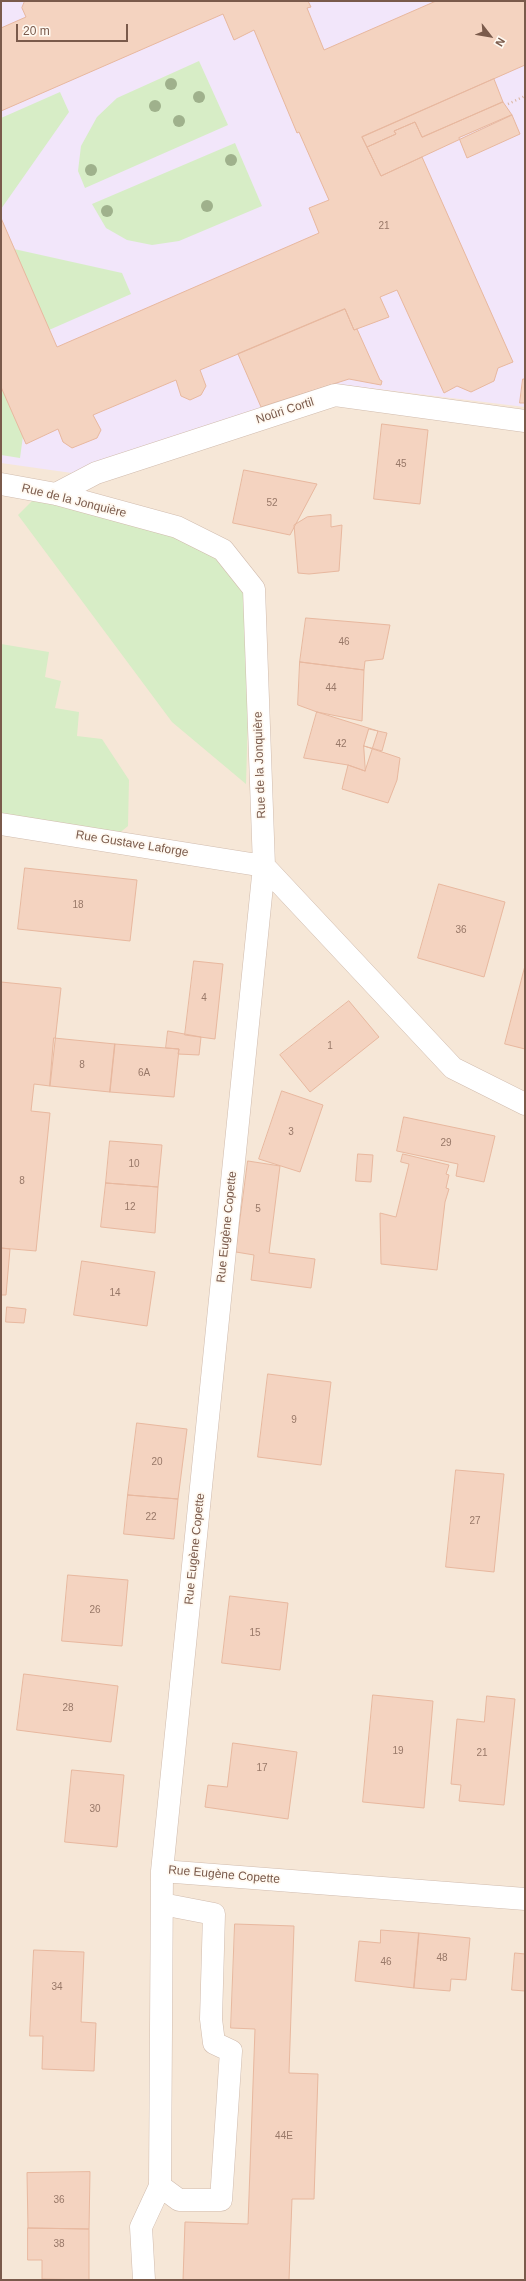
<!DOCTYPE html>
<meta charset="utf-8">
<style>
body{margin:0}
#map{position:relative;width:526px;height:2281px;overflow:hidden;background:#fdf5ea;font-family:Helvetica,sans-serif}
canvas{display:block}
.frame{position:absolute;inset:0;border:2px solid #7a5a4b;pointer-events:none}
.north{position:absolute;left:470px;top:16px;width:40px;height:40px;-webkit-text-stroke:3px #fff9f1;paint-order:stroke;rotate:121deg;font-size:11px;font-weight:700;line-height:16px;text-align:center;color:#7a5a4b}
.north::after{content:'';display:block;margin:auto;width:14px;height:18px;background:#7a5a4b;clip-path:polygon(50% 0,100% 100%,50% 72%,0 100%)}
.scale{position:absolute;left:16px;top:24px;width:112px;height:18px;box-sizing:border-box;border:2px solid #7a5a4b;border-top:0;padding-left:5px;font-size:12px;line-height:14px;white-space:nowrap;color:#7a5a4b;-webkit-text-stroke:3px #fff9f1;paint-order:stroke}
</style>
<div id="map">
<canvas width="526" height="2281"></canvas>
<div class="frame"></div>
<div class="north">N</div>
<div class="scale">20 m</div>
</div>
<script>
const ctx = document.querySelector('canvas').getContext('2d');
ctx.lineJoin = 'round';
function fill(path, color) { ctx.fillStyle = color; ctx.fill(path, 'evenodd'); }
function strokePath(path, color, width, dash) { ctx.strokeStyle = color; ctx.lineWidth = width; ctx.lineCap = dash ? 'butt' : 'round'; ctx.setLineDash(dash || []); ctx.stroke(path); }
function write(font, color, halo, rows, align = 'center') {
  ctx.font = font + ' Helvetica,sans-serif'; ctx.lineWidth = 3.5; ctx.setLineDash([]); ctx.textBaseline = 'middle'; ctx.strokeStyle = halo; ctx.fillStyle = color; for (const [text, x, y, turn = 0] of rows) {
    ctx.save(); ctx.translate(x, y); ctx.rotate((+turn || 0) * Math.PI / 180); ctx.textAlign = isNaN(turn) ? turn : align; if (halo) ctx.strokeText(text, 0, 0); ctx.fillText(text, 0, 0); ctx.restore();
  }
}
const residential = new Path2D(`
 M1,1h524v2279h-524z`);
const education = new Path2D(`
 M1,1h524v406l-180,-22 -273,88 -71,-10z`);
const green = new Path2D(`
 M199,61l29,64 -143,63 -7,-17 3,-25 16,-29 20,-19z
 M60,92l9,20 -68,97v-91z
 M235,143l27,63 -83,35 -27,4 -25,-5 -21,-12 -14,-24z
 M14,249l108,24 9,21 -82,36z
 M1,386l22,50 -3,22 -19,-3z
 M35,498l130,34 52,24 31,40 1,84 -3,104 -74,-62 -154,-207z
 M1,644l48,8 -4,25 16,4 -6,27 24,4 -2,24 25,3 27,41 -1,46 -11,9 -116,-18z`);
const building = new Path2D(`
 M25,1h283l3,6 -4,1 17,42 112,-49h89v64l-163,72 19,39 41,-19 91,205 -15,6 -4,13 -23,11 -14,-6 -13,7 -47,-103 -17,7 9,20 -35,13 -9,-21 -145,61 6,16 -5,9 -11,5 -9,-4 -5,-16 -83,35 8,15 -4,8 -25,10 -9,-6 -5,-13 -32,15 -25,-57v-169l56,129 262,-114 -10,-25 20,-8 -30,-68 -2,1 -43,-103 -20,10 -11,-26 -222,97v-83l25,-11 -4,-9z
 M494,79l9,23 -81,35 -7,-15 -21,9 2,3 -29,13 -5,-10z
 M503,102l9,13 -131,61 -14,-29 29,-13 -2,-3 21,-9 7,15z
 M512,115l8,19 -53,24 -8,-20z
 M345,309l9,21 3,-1 23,51 2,1 -1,4 -32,-6 -88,28 -23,-53z
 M523,379h2v24h-5z
 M382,424l46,6 -8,74 -46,-5z
 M244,470l73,14 -27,51 -57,-12z
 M331,515v12l11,-2 -3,46 -30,3 -11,-1 -4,-48 13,-8z
 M306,618l84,7 -7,34 -18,2 -1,9 -64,-8z
 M300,662l64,8 -2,51 -45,-9 -19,-7z
 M317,712l61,19 -13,40 -17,-6 -44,-7z
 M369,729l18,4 -5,18 -18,-5z
 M364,746l36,12 -3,22 -9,23 -46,-14 6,-24 17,6z
 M25,868l112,12 -7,61 -112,-12z
 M439,884l66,18 -21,75 -66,-19z
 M194,961l29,3 -8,75 -30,-4z
 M525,966v83l-20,-5z
 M1,982l60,6 -11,98 -16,-2 -3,27 19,2 -14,138 -35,-3z
 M349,1001l30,36 -69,55 -30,-37z
 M168,1031l33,6 -2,18 -21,-1 1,-5 -13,-1z
 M54,1038l61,6 -5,48 -60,-6z
 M115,1044l64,5 -5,48 -64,-5z
 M282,1091l41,14 -23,67 -41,-13z
 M404,1117l91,19 -11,46 -28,-6 2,-12 -61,-13z
 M110,1141l52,4 -4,42 -52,-4z
 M358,1154l15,1 -2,27 -15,-1z
 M403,1154l46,11 -3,9 3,1 -3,13 3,1 -4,13 -8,68 -56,-6 -1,-51 16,4 13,-53 -8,-2z
 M248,1161l32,5 -11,87 46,6 -4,29 -60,-8 3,-25 -18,-3z
 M106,1183l52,4 -3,46 -54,-6z
 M1,1248l9,1 -4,46h-5z
 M82,1261l73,11 -8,54 -73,-11z
 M7,1307l19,2 -2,14 -18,-1z
 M268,1374l63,8 -10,83 -63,-8z
 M137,1423l50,6 -9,70 -50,-4z
 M456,1470l48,4 -10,98 -48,-5z
 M128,1495l50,4 -4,40 -50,-5z
 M68,1575l60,5 -6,66 -60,-5z
 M230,1596l58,7 -8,67 -58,-7z
 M24,1674l94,12 -7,56 -94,-12z
 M373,1695l60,6 -9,107 -61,-6z
 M487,1696l28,3 -11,106 -45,-4 2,-16 -10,-1 6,-65 27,3z
 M233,1743l64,9 -9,67 -83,-12 3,-22 19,2z
 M72,1770l52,5 -7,72 -52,-5z
 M235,1924l59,2 -5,147 29,1 -4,125h-22l-3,81h-106l2,-58 63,2 7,-195 -24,-1z
 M381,1930l38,3 -5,55 -59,-7 4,-40 21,2z
 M419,1933l51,5 -4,42 -15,-1 -1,12 -36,-3z
 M34,1950l50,2 -3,70 15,1 -2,48 -52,-2 1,-33h-13z
 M515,1953l10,1v37l-13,-1z
 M90,2172l-1,57 -61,-1 -1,-55z
 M28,2228l61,1v51l-47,-1v-19h-14z`);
const path = new Path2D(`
 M508,104l17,-8`);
const street = new Path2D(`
 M1,484l55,10 121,33 46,23 31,39 10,277 -102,1005 363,28
 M56,494l40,-21 239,-78 190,26
 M1,824l263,42
 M264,866l189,202 72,36
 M160,2186l19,14h42l10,-149 -17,-8 -3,-24 3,-105 -52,-10
 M144,2280l-3,-53 19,-41 2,-315`);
const trees = [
 [171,84],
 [199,97],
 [155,106],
 [179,121],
 [231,160],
 [91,170],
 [207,206],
 [107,211]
];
const numberNames = [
 ["21",384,226],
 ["45",401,464],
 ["52",272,503],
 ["46",344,642],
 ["44",331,688],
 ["42",341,744],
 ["18",78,905],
 ["36",461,930],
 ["4",204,998],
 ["1",330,1046],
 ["8",82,1065],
 ["6A",144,1073],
 ["3",291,1132],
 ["29",446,1143],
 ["10",134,1164],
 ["8",22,1181],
 ["12",130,1207],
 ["5",258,1209],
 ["14",115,1293],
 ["9",294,1420],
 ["20",157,1462],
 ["22",151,1517],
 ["27",475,1521],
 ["26",95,1610],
 ["15",255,1633],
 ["28",68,1708],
 ["19",398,1751],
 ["21",482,1753],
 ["17",262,1768],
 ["30",95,1809],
 ["48",442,1958],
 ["46",386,1962],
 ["34",57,1987],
 ["44E",284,2136],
 ["36",59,2200],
 ["38",59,2244]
];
const streetNames = [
 ["Noûri Cortil",285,411,-18],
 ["Rue de la Jonquière",74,501,14],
 ["Rue de la Jonquière",260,765,-92],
 ["Rue Gustave Laforge",132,844,9],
 ["Rue Eugène Copette",227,1227,-84],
 ["Rue Eugène Copette",195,1549,-84],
 ["Rue Eugène Copette",224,1875,5]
];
fill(residential, '#f6e7d7');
fill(education, '#f2e6fa');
fill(green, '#d7edc6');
fill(building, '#f4d3c0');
strokePath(building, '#e8b89f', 1);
strokePath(street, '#d1bcae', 23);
strokePath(path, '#dab6a2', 2.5, [1, 3]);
strokePath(street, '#fff', 22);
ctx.fillStyle = '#9fb18c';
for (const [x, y] of trees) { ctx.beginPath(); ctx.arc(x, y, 6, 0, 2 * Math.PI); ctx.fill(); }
write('10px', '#987868', null, numberNames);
write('12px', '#7a5a4b', '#fff9f1', streetNames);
</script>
